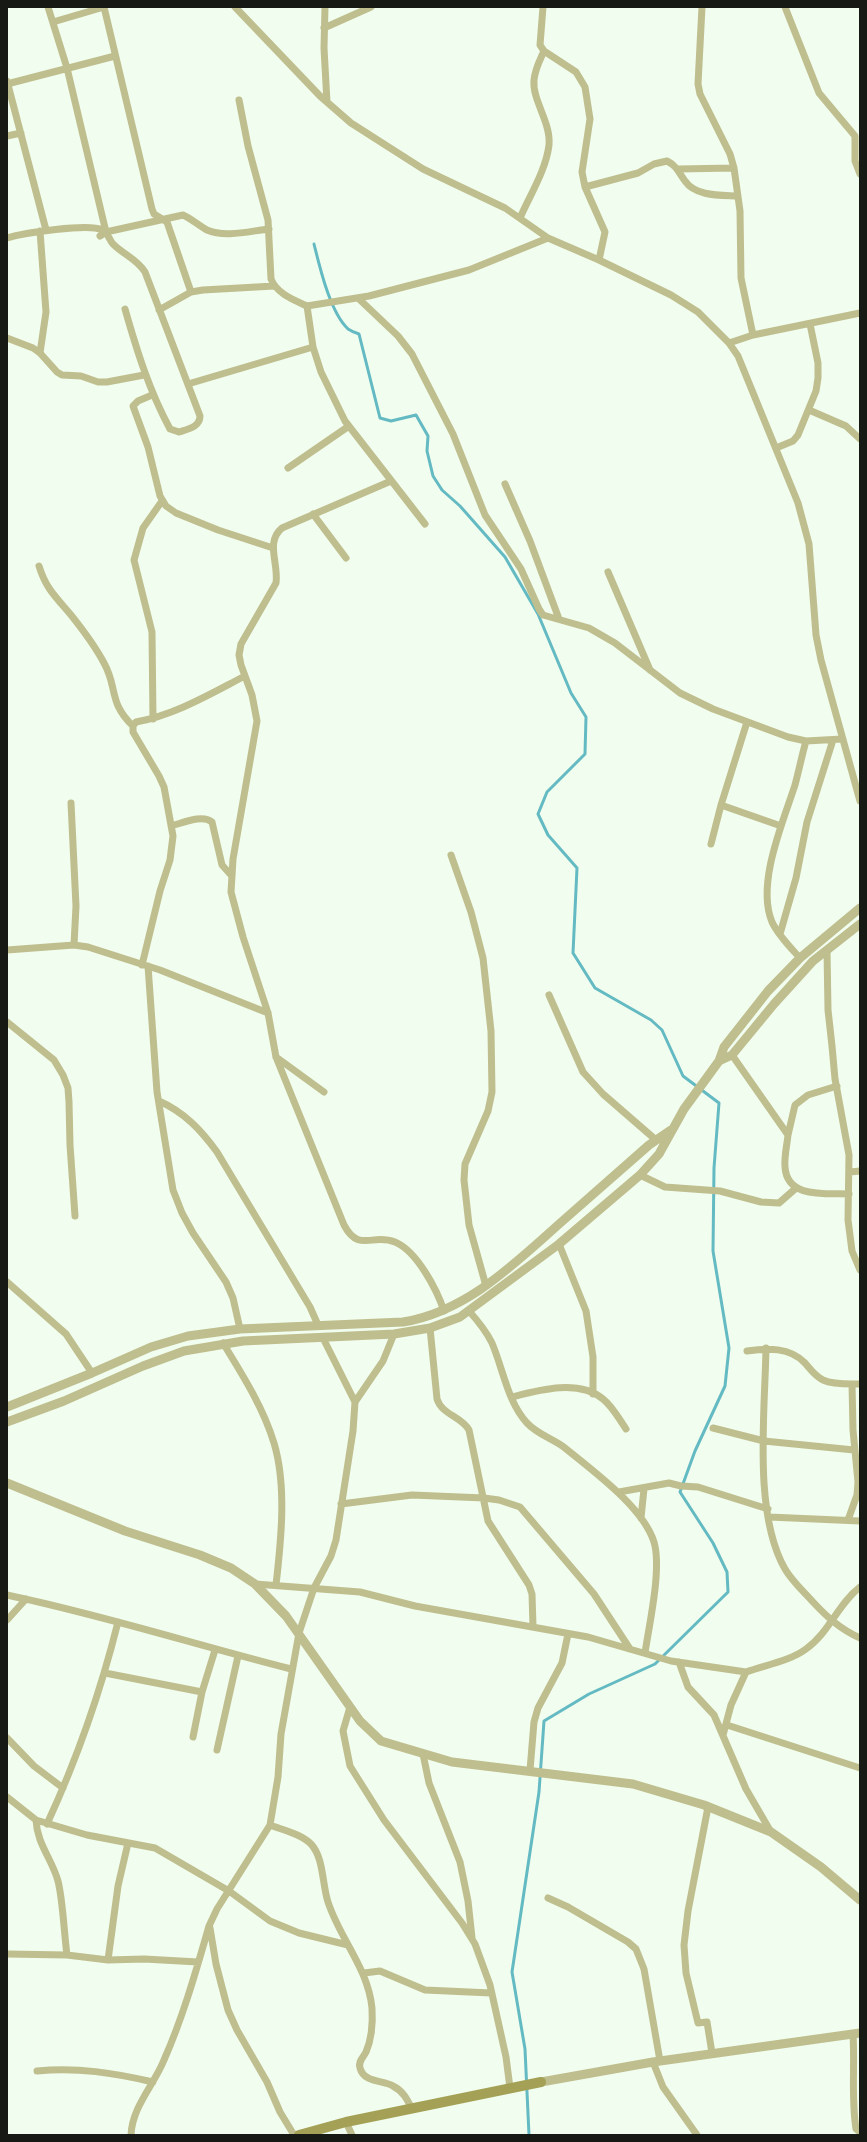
<!DOCTYPE html>
<style>
body{margin:0}
#map{position:relative;width:867px;height:2142px;overflow:hidden;background:#f1fdee;font-family:"Asap Condensed",sans-serif}
canvas{display:block}
.frame{position:absolute;inset:0;border:8px solid #161914;pointer-events:none}
</style>
<div id="map">
<canvas width="867" height="2142"></canvas>
<div class="frame"></div>
</div>
<script>
const ctx = document.querySelector('canvas').getContext('2d');
ctx.lineJoin = 'round';
function strokePath(path, color, width, dash) { ctx.strokeStyle = color; ctx.lineWidth = width; ctx.lineCap = dash ? 'butt' : 'round'; ctx.setLineDash(dash || []); ctx.stroke(path); }
const stream = new Path2D(`
 M314,244c6,24 16,68 34,85 3,2 8,4 11,5l21,84 11,3 25,-6 12,21 -1,15 6,25 9,14 18,16 45,51 33,57 33,79 15,24 -1,37 -38,38 -9,22 10,21 29,33 -4,85 22,35 56,32 11,10 21,46 36,27 -5,65 -1,83 16,97 -4,38 -30,65 -15,41 33,51 14,29 1,20 -73,72 -66,30 -45,27 -5,71 -27,180 13,77 4,86`);
const minor = new Path2D(`
 M48,7l19,61 39,164
 M104,7l48,202 2,5 13,8 24,70
 M235,7l85,89 31,27 72,46 82,39 43,30 51,22 72,35 27,17 31,31 9,13 60,147 11,41 7,91 5,25 39,141
 M325,7l-1,41 3,54
 M543,7l-3,38 4,6 32,21 9,15 5,32 -8,53 3,15 20,45 -6,28
 M702,7l-4,77 2,10 30,60 4,14 6,43 1,67 12,57
 M785,7l34,86 36,43v25l5,13
 M53,22l51,-15
 M324,28l47,-21
 M7,81l39,149
 M7,84l108,-28
 M239,100l9,46 20,74 3,59c6,15 23,21 36,27l6,41 8,25 24,49 80,103
 M7,136l14,-3
 M678,169l56,-1
 M585,187l53,-14 16,-9 13,-3c10,5 12,12 18,20 11,16 37,14 53,15
 M520,218c10,-23 26,-48 29,-73 2,-23 -17,-45 -15,-65 1,-11 6,-20 10,-29
 M40,231l6,81 -6,41
 M100,236l6,-4 77,-17c9,4 16,11 24,15 18,8 43,1 62,-1
 M7,238c16,-5 82,-15 95,-8 6,2 7,10 11,14 11,11 24,15 32,28l55,144c0,11 -12,13 -21,16l-9,-3c-21,-39 -33,-78 -45,-120
 M358,298l40,38 14,18 41,80 32,81 36,54 18,40 4,6 46,13 26,15 65,50 33,16 75,28 18,4 36,-2
 M307,306l62,-10 100,-26 79,-32
 M159,310l32,-18 12,-2 71,-4
 M7,338l26,10 7,5 17,19 5,3 19,1 17,6h9l37,-7
 M729,343l24,-8 107,-22
 M188,384l125,-37
 M152,395l-14,6 -5,5 15,41 12,49 6,10 10,7 42,17 55,18
 M809,410l37,16 14,13
 M776,448l17,-7 5,-6 18,-44 2,-13v-15l-8,-39
 M288,468l61,-42
 M391,481l-109,47c-17,14 -3,36 -6,55l-35,61 -2,11 2,10 11,30 5,26 -24,138 -2,33 12,45 25,76 8,44 68,168c15,28 28,8 51,17 22,9 42,48 49,69
 M505,484l25,57 29,78
 M313,514l33,44
 M39,566c7,23 17,31 32,49 12,15 24,31 33,48 14,25 4,39 29,63
 M608,572l42,98
 M153,719l-1,-87 -18,-72 9,-32 19,-27
 M71,803l5,103 -2,39
 M721,805l60,21
 M171,826c12,-3 31,-12 41,-4l10,43 9,10
 M711,844l10,-39 26,-83
 M451,855l20,57 12,46 8,73 1,61 -4,19 -23,53 -1,16 5,45 17,61
 M780,934l16,-56 11,-56 26,-82
 M7,950l67,-5 14,2 72,23 108,43
 M827,950l1,60 4,36 3,33 14,76 -1,65 4,31 8,19
 M800,958c-10,-11 -22,-23 -28,-36 -16,-38 11,-100 23,-137 4,-15 7,-30 11,-44
 M142,965l18,-74 10,-31 3,-24 -9,-49 -5,-11 -26,-44v-6l3,-4c39,-7 74,-28 109,-46
 M148,966l9,126 16,98 9,23 11,20 33,49 7,16 7,31
 M549,995l34,77 20,22 53,46
 M7,1022l47,38 9,15 5,13 1,14 1,43 5,71
 M732,1055l56,80c-1,10 -4,22 -3,32 2,32 41,26 64,27
 M276,1057l48,35
 M159,1101c25,11 42,29 58,51l93,155 8,18
 M788,1135l7,-30 13,-10 29,-9
 M850,1172l10,-1
 M640,1175l25,12 55,4 41,11 18,1 16,-14
 M559,1244l27,67 7,46v37
 M7,1282l59,52 26,39
 M469,1311c9,10 17,20 23,32 11,26 16,60 35,80 11,12 27,16 38,25 28,23 78,59 89,94 8,27 -5,83 -9,111
 M430,1328l7,71c5,16 24,17 32,31l19,91 41,64 3,9 1,32
 M223,1343c19,31 40,64 51,100 13,43 7,98 2,142
 M766,1348c-1,64 -13,165 19,221 7,12 18,22 28,33 14,15 27,27 47,36
 M747,1351c20,-3 43,-4 58,12 6,7 10,13 18,17 11,5 26,4 37,4
 M512,1397c27,-7 67,-18 91,2 10,8 16,20 23,30
 M355,1402l28,-41 11,-27
 M713,1428l51,13 90,9
 M619,1492l50,-9 12,3 17,1 70,22
 M341,1504l71,-9 72,3 15,2 21,7 74,87 36,55
 M769,1517l91,4
 M641,1518l3,-29
 M848,1520l9,-25 1,-13 -5,-52 -1,-46
 M255,1584l105,8 55,14 173,31 83,24 75,11
 M7,1595c96,20 189,50 284,74
 M7,1620l19,-21
 M679,1662l9,25 26,28 32,74 25,43
 M105,1673l97,19
 M350,1707l-7,24 7,35 34,54 78,103 13,21 15,41 16,72 4,31
 M727,1725l133,43
 M723,1735l8,-30 15,-33c19,-7 44,-11 60,-23 23,-16 32,-45 54,-62
 M193,1737l9,-45 13,-42
 M7,1738l27,28 29,22
 M217,1750l21,-94
 M423,1754l6,29 31,79 8,39 4,37
 M530,1770l4,-48 4,-14 24,-45 6,-29
 M7,1797l29,23 51,15 68,13 74,43 41,30 29,12 49,12
 M708,1807l-20,104 -4,34 2,28 12,50 9,-1 5,31
 M36,1820c1,24 16,39 22,61 5,20 6,52 9,74
 M47,1824c30,-65 54,-134 71,-202
 M270,1825c13,5 31,9 41,19 13,14 11,40 17,58 12,37 40,66 44,106 1,16 0,30 -6,44 -3,6 -8,9 -6,16 4,15 23,12 33,18 10,5 14,13 19,23
 M548,1898l20,9 60,35 8,7 8,20 16,92
 M210,1928l6,36 12,46 9,20 30,52 13,30 14,23
 M7,1954l60,1 41,5 36,-1 54,3
 M108,1960l10,-74 10,-43
 M364,1973l16,-2 45,19 66,3
 M853,2034c2,31 -2,64 3,95l4,3
 M653,2062l10,25 34,48
 M37,2071c41,-4 77,2 116,11
 M346,2122l6,13
 M131,2135c1,-28 23,-50 33,-75 19,-43 32,-89 45,-134l8,-17 53,-84 8,-48 3,-43 18,-101 15,-45 17,-32 5,-16 17,-109 2,-29 -32,-64`);
const tertiary = new Path2D(`
 M719,1061l13,-6 42,-51 39,-43 47,-37
 M7,1407l85,-34 59,-26 37,-11 52,-7 163,-7c62,-10 109,-56 155,-97 30,-26 60,-53 91,-80l22,-15
 M7,1422l57,-21 79,-35 41,-15 59,-10 151,-7 36,-6 30,-11 99,-73 81,-69 19,-21 25,-45 35,-48 5,-14 44,-56 32,-33 60,-50
 M7,1483l118,48 75,24 31,13 24,16 31,32 74,105 21,20 71,21 181,22 71,21 67,27 50,35 39,33
 M541,2082l112,-20 207,-29`);
const secondary = new Path2D(`
 M299,2135l47,-13 195,-40`);
strokePath(stream, '#64bac2', 3);
strokePath(minor, '#bfbe8e', 7);
strokePath(tertiary, '#bfbe8e', 9);
strokePath(secondary, '#a4a156', 10);
</script>
